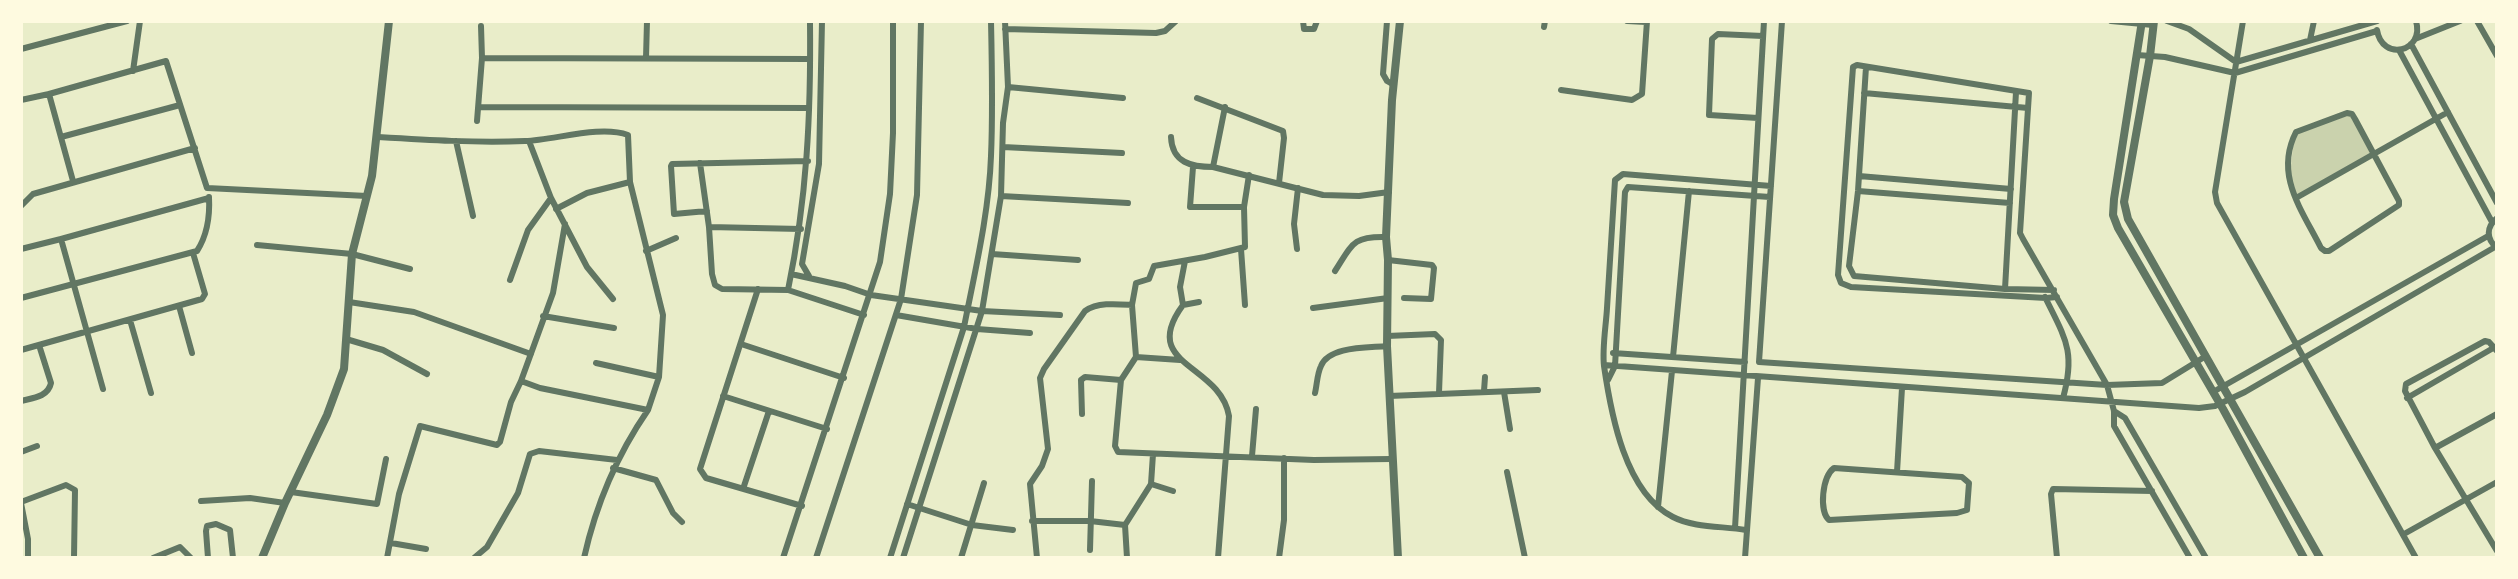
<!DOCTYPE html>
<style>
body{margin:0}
#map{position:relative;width:2518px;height:579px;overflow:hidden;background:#e9edc9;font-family:Helvetica,sans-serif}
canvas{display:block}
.frame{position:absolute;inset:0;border:23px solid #fefae0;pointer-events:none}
</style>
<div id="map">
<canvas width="2518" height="579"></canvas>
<div class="frame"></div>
</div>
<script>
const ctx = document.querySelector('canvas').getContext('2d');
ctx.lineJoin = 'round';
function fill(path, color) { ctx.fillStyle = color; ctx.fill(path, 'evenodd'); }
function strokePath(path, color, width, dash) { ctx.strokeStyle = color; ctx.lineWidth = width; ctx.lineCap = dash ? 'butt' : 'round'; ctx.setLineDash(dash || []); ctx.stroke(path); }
const green = new Path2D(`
 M2352,114l23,38 -79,46 -7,-13 5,-48 8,-9z`);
const minor = new Path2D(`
 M1303,21l1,8h10l3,-8
 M1387,21l-4,53 4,7 7,4
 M1627,21l19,1
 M1782,21l-23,341 348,23 55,-2 44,-27
 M2111,21l42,4
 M2167,21l22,8 47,33 141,-41
 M2243,21l-28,171 2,11 199,355
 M2477,21l20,35
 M1544,27l1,-6
 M1005,29l151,4 9,-2 11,-10
 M2377,30c5,32 48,22 39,-9
 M2415,39l45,-18
 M2310,40l4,-19
 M2411,44l86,159
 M21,49l106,-28
 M2399,50l93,172
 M2137,55l28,2 70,16 142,-42
 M482,58l328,1
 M646,58l1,-37
 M1866,67l-8,124 -9,75 5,10 151,13 49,1
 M133,71l7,-50
 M1008,87l115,11
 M1561,90l71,10 10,-6 5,-73
 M1864,93l164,15
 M1197,98l86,33 1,7 -5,45
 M21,100l28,-6
 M479,107l330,1
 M1225,107l-12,60 110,28 36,1 30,-4
 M2347,113l5,1 3,5 44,82v4l-70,46h-4l-4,-3c-19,-38 -47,-73 -25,-116z
 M1758,118l-49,-3 3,-76 6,-5 45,2
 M477,121l5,-63 -1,-32
 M61,137l119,-32
 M378,137c49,3 98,6 147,4 30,-1 75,-16 103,-6l2,47 33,133 -4,62 -11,33 -108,-22 -19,-7 32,-88 12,-69
 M1171,137c1,26 21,30 42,30
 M456,141l17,75
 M529,141l22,57 36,69 26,32
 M1003,147l119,6
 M700,163l9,64 3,47 3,11 7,4 66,1 76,25
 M1193,167l-3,40h54
 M1859,176l152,13
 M73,181l-24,-87 117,-33 41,127 160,8
 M1858,191l152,12
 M1001,196l127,7
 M2296,198l152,-86
 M21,206l12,-12 162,-46
 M556,209l31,-16 43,-11
 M707,211l-33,3 -3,-48 1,-2 136,-3
 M709,227l92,2
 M257,245l95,9 58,15
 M2497,248c-11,-9 -11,-21 0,-30
 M21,249l40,-10
 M1241,249l4,56
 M1297,249l-3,-25 4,-36
 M646,251l30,-13
 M992,254l86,6
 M1388,260l44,5 2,3 -3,31 -27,-1
 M1185,261l-5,26 3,18c-45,61 37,58 46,111l-11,142
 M1335,271c17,-26 17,-35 51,-34
 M791,274l54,12 26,9 111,16 78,4
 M809,276l-7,-12 17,-100 3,-143
 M510,280l18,-50 23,-32
 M758,289l-58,180 6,9 96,28
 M2005,289l11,-197
 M788,290c19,-92 23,-175 22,-269
 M2045,297c20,41 31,54 18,101
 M2057,297l-11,1 -195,-11 -10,-4 -3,-8 15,-208 4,-2 172,28 -9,140 3,6 84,146 7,26v15l76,132
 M21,298l176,-47c11,-17 13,-35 12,-54
 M349,302l65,10 117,42
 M1132,305l4,52 44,3
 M1183,305l16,-3
 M179,306l13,47
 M1313,308l75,-10
 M896,315l81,14 53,4
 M543,316l71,12
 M130,320l21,73
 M1387,336l48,-2 6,6 -2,53
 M346,339l37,11 44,24
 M741,344l103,34
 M21,350l181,-51 3,-5 -12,-41
 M2497,351l-8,-9 -4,-1 -79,43 -1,7 30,57 62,103
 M1613,353l132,9
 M1136,357l-15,23 -6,66 3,6 196,8 77,-1
 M1673,357l16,-166
 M596,363l63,14
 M1604,365l595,43 16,-2 30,-14 250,-145
 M1608,380l7,-14 10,-174 3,-5 142,10
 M103,389l-42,-150 148,-41
 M1484,391l1,-14
 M1504,392l6,37
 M2213,392l275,-156
 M1315,393c2,-8 2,-19 6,-27 8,-20 47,-18 66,-20
 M723,396l104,33
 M1389,396l149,-6
 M2407,398l88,-51
 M21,401c12,-3 27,-4 30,-18l-12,-38
 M2114,411l11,7 81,140
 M1082,414l-1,-34 4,-3 36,3
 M2435,448l62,-34
 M21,452l16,-6
 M1252,456l4,-47
 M613,468l43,12 17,33 9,9
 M1834,468l128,9 7,6 -2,27 -10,3 -128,7c-10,-9 -7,-43 5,-52z
 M1507,472l18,86
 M1897,472l5,-84
 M1151,484l22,7
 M743,489l26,-78
 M291,492l86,12 9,-45
 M201,501l49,-3 35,5
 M21,502l45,-17 9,5 -1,68
 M21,503l7,36v19
 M907,504l65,21 41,5
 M1658,507l14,-136
 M1032,521h58l35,4
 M1735,528l29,-507
 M1746,530c-23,-4 -52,-2 -73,-13 -48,-24 -62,-103 -69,-151 -2,-18 2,-40 3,-58 3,-43 5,-86 8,-128l8,-6 148,12
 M2404,534l93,-52
 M391,543l35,6
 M1090,550l2,-69
 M153,558l27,-11 11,11
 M208,558l-2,-27 1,-5 9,-2 14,6 3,28
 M387,558l12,-64 21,-68 77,19 3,-3 11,-40 10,-21
 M474,558l13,-11 31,-54 12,-39 9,-3 78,9
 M584,558c12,-54 33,-103 64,-148
 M783,558l97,-296 10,-68 3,-61v-112
 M816,558l85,-259 16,-104 4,-174
 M890,558l74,-231c11,-56 25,-114 27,-171 2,-45 1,-90 0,-135
 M903,558l79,-247 19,-115 2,-73 5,-36 -3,-66
 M961,558l23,-75
 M1037,558l-7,-74 12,-18 6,-17 -8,-71 4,-9 41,-58c13,-9 32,-7 47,-6l4,-22 13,-4 5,-13 51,-9 40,-10 -1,-40 5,-32
 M1127,558l-2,-33 26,-41 2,-30
 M1279,558l5,-38v-62
 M1745,558l13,-180
 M2057,558l-6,-64 2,-5 99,2`);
const tertiary = new Path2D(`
 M2142,21l-28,178 -1,16 5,13 105,181 81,149
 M2154,21l-4,35 -26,146 4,17 192,339
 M262,558l23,-55 42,-88 17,-46 8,-115 20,-78 17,-155
 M1398,558l-11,-212 1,-86 -2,-23 6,-137 8,-79`);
fill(green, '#cad2ad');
strokePath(minor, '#617663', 6);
strokePath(tertiary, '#617663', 8);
</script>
